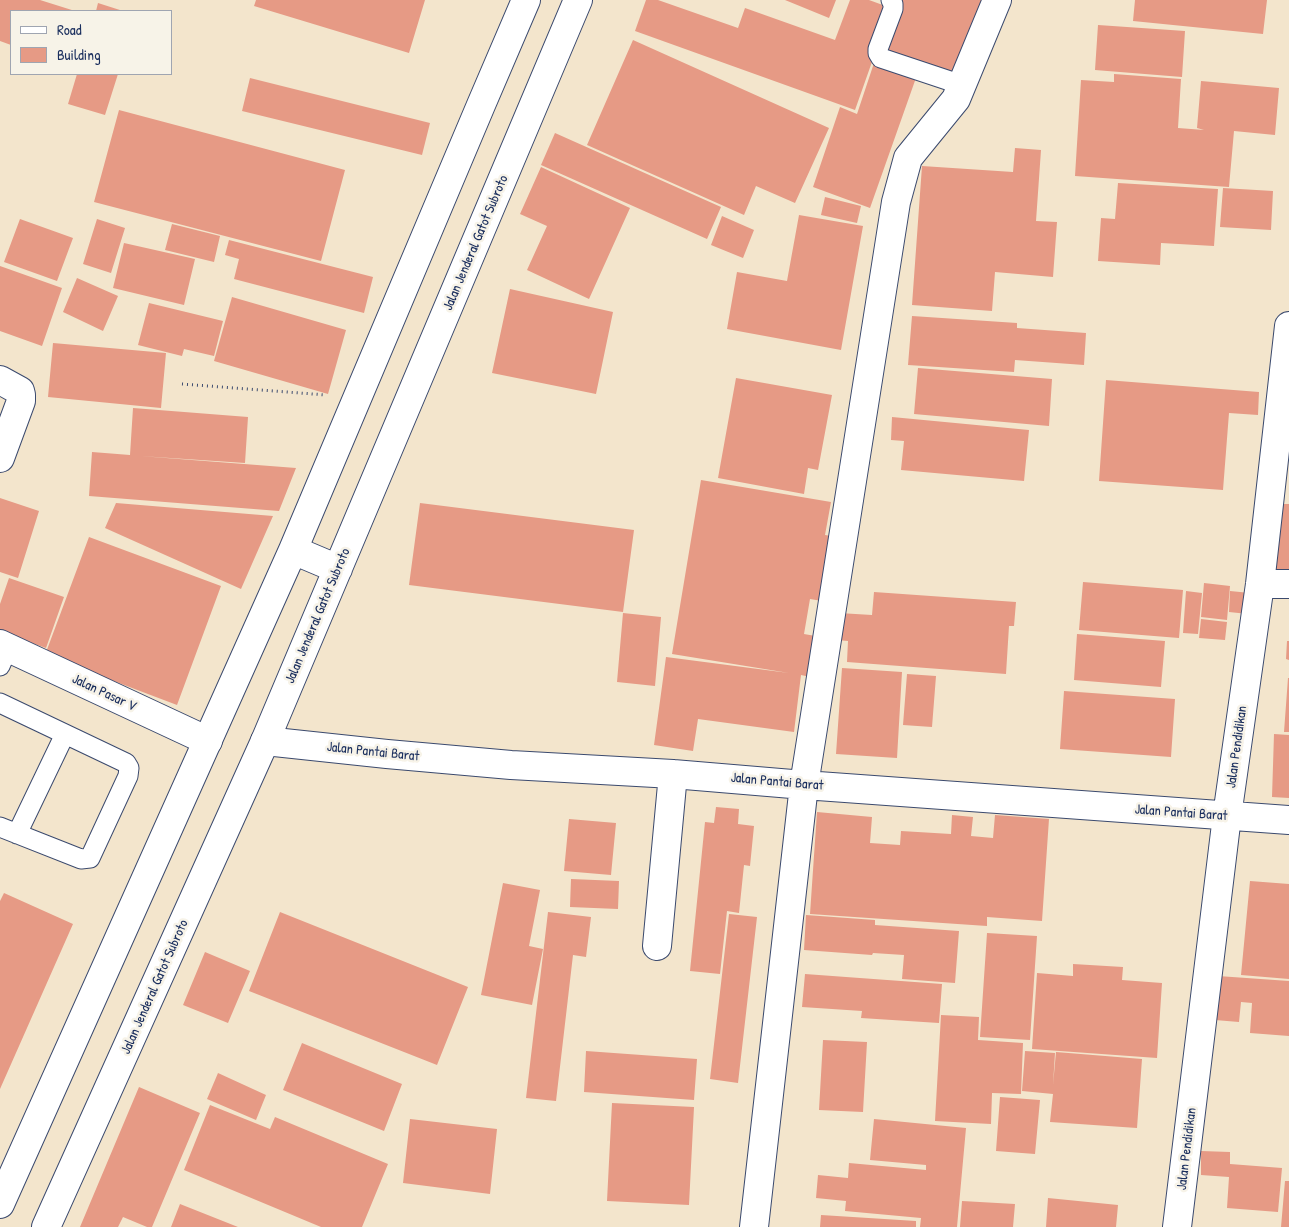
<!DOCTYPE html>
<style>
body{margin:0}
#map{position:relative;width:1289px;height:1227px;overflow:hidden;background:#f3e5cc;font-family:"Patrick Hand",sans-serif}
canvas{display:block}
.legend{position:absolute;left:10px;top:10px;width:162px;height:65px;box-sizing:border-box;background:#f7f3e8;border:1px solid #9fa5b1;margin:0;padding:6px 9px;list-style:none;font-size:15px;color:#1b2f5e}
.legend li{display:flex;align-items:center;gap:10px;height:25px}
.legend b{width:25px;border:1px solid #9fa5b1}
</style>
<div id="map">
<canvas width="1289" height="1227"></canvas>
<ul class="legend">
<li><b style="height:6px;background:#fff"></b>Road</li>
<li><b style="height:14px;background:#e69a85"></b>Building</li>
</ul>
</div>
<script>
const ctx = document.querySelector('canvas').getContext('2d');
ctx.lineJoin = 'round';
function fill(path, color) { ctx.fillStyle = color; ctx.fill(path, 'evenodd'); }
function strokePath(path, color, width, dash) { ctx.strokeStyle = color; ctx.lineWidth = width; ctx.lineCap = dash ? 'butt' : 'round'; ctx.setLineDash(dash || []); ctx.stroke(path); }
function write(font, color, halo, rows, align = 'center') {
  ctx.font = font + ' "Patrick Hand",sans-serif'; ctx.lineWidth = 5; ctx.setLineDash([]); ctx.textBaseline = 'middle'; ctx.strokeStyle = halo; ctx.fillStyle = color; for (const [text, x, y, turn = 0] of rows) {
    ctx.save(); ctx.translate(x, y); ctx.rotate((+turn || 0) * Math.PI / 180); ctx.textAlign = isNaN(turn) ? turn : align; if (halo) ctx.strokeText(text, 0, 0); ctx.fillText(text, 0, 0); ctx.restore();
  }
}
const building = new Path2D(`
 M0,0h40l35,11h-64v34l-11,-4z
 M256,0h169l-16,53 -155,-47z
 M646,0h12l80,28 7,-20 90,32 15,-40h19l22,8 -36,102 -220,-79z
 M785,0h51l-7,18z
 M898,0h90l-30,82 -79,-29z
 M1135,0h132l-4,34 -130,-13z
 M98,3l25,8h-27z
 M1098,25l87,6 -3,46 -87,-7z
 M633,40l196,88 -34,75 -39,-17 -12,29 -157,-70z
 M875,60l42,15 -47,133 -57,-21 27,-80 17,7z
 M77,74h41l-13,41 -37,-11z
 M1114,74l67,5 -3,49 26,2 -7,-2 4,-47 78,7 -4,47 -41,-4 -5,56 -154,-11 6,-96 33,2z
 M250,78l180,45 -8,32 -180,-44z
 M119,110l226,60 -24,91 -227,-59z
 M555,133l166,74 -14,32 -166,-74z
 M1015,148l26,2 -5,71 21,1 -4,55 -58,-5 -3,39 -80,-6 10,-139 91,6z
 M541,167l89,41 -41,91 -62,-29 20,-44 -27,-12z
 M1118,183l100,6 -4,57 -53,-3 -1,22 -62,-4 3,-43 14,1z
 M1223,188l50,3 -2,39 -51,-3z
 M825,197l36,9 -4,17 -36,-8z
 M799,215l64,11 -22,124 -114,-21 10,-57 50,9z
 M722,216l32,14 -11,28 -32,-13z
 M20,219l53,19 -16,43 -53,-19z
 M97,219l28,9 -14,45 -28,-9z
 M172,224l48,12 -6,26 -49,-12z
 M229,240l144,37 -9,36 -130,-34 5,-20 -14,-4z
 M124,243l71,16 -11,46 -71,-17z
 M0,266l62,22 -20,58 -42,-15z
 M77,278l41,18 -15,35 -40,-19z
 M510,289l103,23 -17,82 -104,-21z
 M232,297l114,33 -18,64 -114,-33z
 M149,303l74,18 -9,35 -30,-7 -2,7 -44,-11z
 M912,316l105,7v5l69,5 -2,32 -69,-5 -1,12 -106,-7z
 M53,343l113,10 -5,55 -113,-11z
 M918,368l134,11 -3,47 -135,-12z
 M736,378l96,17 -14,75 -10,-2 -4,26 -86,-16z
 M1106,380l153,12 -1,23 -29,-2 -6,77 -124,-9z
 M133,408l115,9 -3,46 -105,-7 156,12 -17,43 -190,-15 3,-44 38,3z
 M892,417l137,13 -5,51 -123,-11 3,-29 -13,-1z
 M701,480l130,22 -6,33 13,2 -10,65 -18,-3 -6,35 17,3 -6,41 -14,-3 -7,57 -96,-13 -5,32 -39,-6 12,-88 123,16 -117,-19z
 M0,498l39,13 -21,67 -18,-6z
 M116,503l157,13 -32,73 -136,-61z
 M420,503l214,27 -11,82 -214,-27z
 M1277,504h12v71l-16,-1z
 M89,537l132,49 -44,119 -132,-50z
 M9,578l55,19 -18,51 -46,-16v-28z
 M1083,582l100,8 -4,48 -100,-8z
 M1204,583l26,3 -3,34 -26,-3z
 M1186,591l16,2 -4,41 -15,-1z
 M1230,591l20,2 -2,21 -19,-2z
 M874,592l142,10 -2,24h-5l-3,48 -159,-12 1,-21 -11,-1 2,-27 33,2z
 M623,613l38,4 -6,69 -38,-4z
 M1201,619l26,3 -2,18 -26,-2z
 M1077,634l88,7 -4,46 -87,-7z
 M1287,641h2v19l-3,-1z
 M842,668l60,4 -5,86 -61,-4z
 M907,674l29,2 -4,51 -29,-2z
 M1288,678h1v54h-5z
 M1064,691l111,8 -4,58 -111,-8z
 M1274,734l15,1v63l-17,-1z
 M716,807l23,2 -1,15 16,2 -4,40 -6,-1 -5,48 -12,-2 -7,63 -30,-3 15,-149 9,1z
 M817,812l55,5 -2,26 30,2 1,-14 50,3 1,-19 21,2 -2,19 22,2 2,-23 54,4 -7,102 -55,-4v9l-177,-12z
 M569,819l47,4 -5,52 -47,-4z
 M571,879l48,2 -1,28 -48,-2z
 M1250,881l39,3v95l-48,-4z
 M503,883l37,7 -11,56 14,3 -11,56 -51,-10z
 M4,893l69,31 -73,165v-188z
 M280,912l188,75 -31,78 -188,-74z
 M548,912l43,5 -5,40 -13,-2 -17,146 -30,-3z
 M729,914l28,3 -19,166 -28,-4z
 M806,915l69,5v5l84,6 -4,52 -53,-4 2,-24 -31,-2 -1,2 -68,-5z
 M987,933l50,3 -7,104 -50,-3z
 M205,952l45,19 -22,52 -45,-18z
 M1073,964l50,3 -1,13 40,3 -5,75 -125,-9 5,-76 36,3z
 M805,974l137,10 -3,39 -78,-5 1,-7 -60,-4z
 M1218,976l71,5v55l-39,-3 2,-30 -11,-1 -2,20 -24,-2z
 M941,1015l38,2 -1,23 45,3 -2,51 -29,-1 -1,31 -56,-3z
 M823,1040l44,2 -4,70 -44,-2z
 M302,1043l100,41 -18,47 -101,-41z
 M586,1051l111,8 -3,41 -110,-8z
 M1025,1051l30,2 -2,32 3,-33 86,7 -5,69 -87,-6 3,-28 -31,-3z
 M218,1073l48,22 -10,25 -49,-21z
 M139,1087l61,26 -48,114h-5l-24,-10 -5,10h-38z
 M1000,1097l40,3 -5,54 -39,-3z
 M612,1103l82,4 -5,98 -82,-4z
 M210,1105l60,24 5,-12 113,47 -26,63h-41l-137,-57z
 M410,1119l87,10 -7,65 -87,-11z
 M874,1119l92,9 -9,99h-37l1,-9 -76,-7 1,-10 -30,-3 2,-23 30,3 1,-15 77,7v-5l-56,-5z
 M1201,1151l29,1v12l52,4 -4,44 -51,-4 2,-31 -28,-2z
 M1285,1181h4v46h-8z
 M1048,1198l70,7 -2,22h-70z
 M962,1201l53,3 -2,23h-53z
 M180,1204l58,23h-67z
 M821,1215l95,6v6h-96z`);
const path = new Path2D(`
 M182,384l144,11`);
const service = new Path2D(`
 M891,0l2,4v5l-15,40v4l3,5 75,25 4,-1 6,-13
 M0,666l8,-18
 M0,703l126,60 3,5 -1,8 -38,82 -9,1 -81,-32
 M17,834l48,-100`);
const minor = new Path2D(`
 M0,380l20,11 1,4v6l-21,57
 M1260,584h29
 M0,644l208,97
 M265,741l122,13 124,11 162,9 131,11 485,35
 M657,946l16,-172
 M754,1227l50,-442 92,-583 12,-44 48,-59 41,-99
 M1177,1227l50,-411 33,-232 29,-258`);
const trunk = new Path2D(`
 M293,550l45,19
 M0,1204l293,-654 188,-445 45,-105
 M46,1227l219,-486 313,-741`);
const streetNames = [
 ["Jalan Jenderal Gatot Subroto",476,243,-67],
 ["Jalan Jenderal Gatot Subroto",318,616,-67],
 ["Jalan Pasar V",104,693,25],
 ["Jalan Pendidikan",1237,747,-82],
 ["Jalan Pantai Barat",373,752,6],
 ["Jalan Pantai Barat",777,782,5],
 ["Jalan Pantai Barat",1181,813,4],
 ["Jalan Jenderal Gatot Subroto",155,987,-66],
 ["Jalan Pendidikan",1187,1149,-83]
];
fill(building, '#e69a85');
strokePath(service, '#3b4a6e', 21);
strokePath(minor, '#3b4a6e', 30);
strokePath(trunk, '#3b4a6e', 30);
strokePath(path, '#3b4a6e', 3, [1, 4]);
strokePath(service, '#fff', 19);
strokePath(minor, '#fff', 28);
strokePath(trunk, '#fff', 28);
write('14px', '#1b2f5e', '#f7f3e8', streetNames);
</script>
